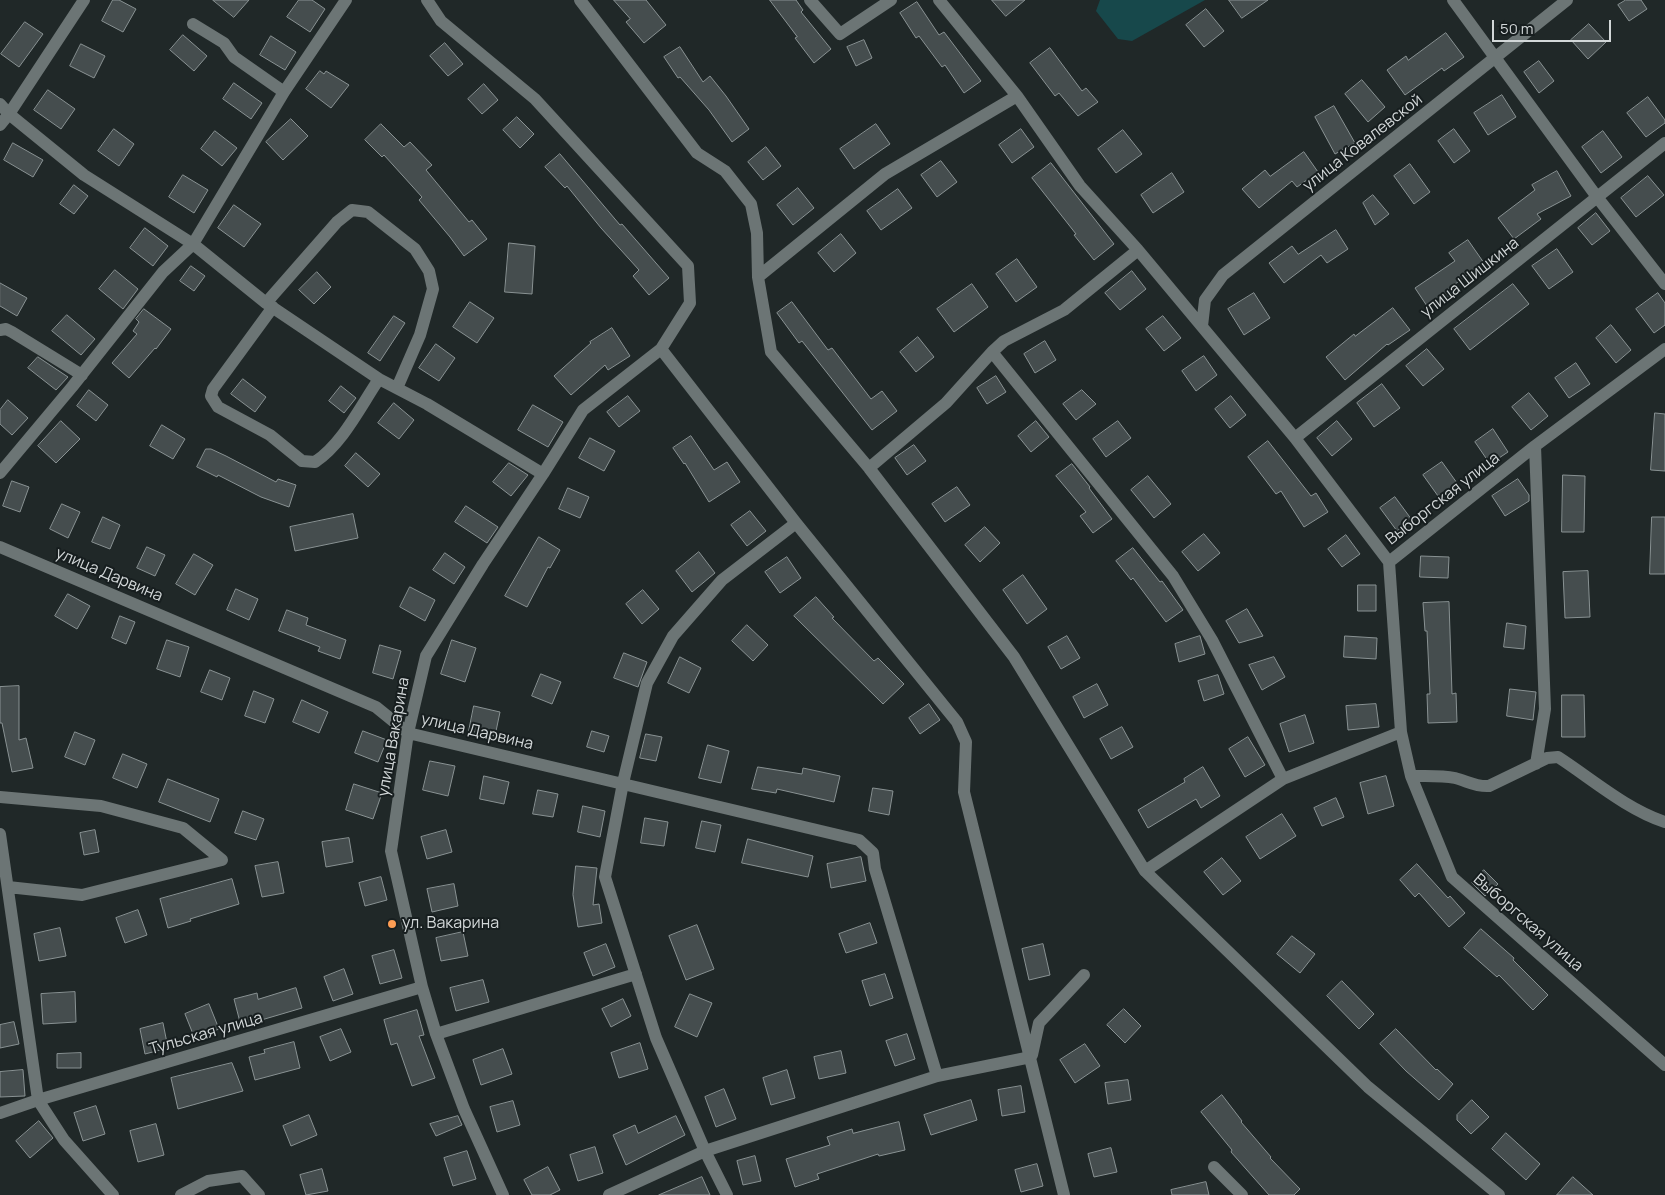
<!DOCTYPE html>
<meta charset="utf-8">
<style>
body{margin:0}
#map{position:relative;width:1665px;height:1195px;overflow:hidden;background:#202828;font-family:Manrope,sans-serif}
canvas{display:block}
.scale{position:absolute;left:1492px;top:20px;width:119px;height:22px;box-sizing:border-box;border:2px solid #d2d7d8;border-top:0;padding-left:6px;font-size:15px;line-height:18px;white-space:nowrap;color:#d2d7d8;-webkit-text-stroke:4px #171e1f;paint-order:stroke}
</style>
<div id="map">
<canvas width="1665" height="1195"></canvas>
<div class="scale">50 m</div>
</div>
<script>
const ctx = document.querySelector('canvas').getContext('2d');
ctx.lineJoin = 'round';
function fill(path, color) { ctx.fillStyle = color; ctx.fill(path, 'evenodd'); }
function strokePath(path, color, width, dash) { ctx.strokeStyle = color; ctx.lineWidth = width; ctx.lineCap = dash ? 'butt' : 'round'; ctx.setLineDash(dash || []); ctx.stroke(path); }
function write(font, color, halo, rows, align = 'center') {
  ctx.font = font + ' Manrope,sans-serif'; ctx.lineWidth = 4; ctx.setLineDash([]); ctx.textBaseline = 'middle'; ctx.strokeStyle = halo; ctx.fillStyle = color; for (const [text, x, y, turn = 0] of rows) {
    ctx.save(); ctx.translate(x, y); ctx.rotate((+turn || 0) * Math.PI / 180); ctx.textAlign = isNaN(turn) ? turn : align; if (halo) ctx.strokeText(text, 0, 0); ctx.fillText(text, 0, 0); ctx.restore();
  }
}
const green = new Path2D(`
 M1100,0h105l-73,41 -14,-2 -22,-28z`);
const building = new Path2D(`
 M113,0h6l17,9 -13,23 -21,-11z
 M213,0h36l-15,17z
 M299,0h13l13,9 -15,23 -23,-15z
 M614,0h32l20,25 -22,18 -18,-21 4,-3z
 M770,0h26l7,10 -2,2 30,37 -17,14 -19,-25 2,-1z
 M992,0h33l-19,16z
 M1229,0h39l-26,18z
 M1626,0h15l6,9 -18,12 -11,-16z
 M917,2l22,33 5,-3 37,49 -17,12 -19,-28 -3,2 -23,-31 -3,2 -16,-25z
 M1206,9l18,22 -20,16 -18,-22z
 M25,22l18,12 -24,33 -18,-13z
 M1589,24l17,18 -18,17 -17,-19z
 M1446,33l18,24 -20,14 -2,-3 -37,27 -18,-25 19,-14 2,4z
 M183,35l24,21 -13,15 -24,-21z
 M271,36l25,16 -11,18 -25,-15z
 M864,40l8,18 -16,8 -9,-19z
 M445,43l18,21 -15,12 -18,-20z
 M81,44l24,12 -11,22 -24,-12z
 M680,47l23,35 7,-6 16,20 23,33 -17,13 -23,-32 -29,-33 -2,1 -14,-21z
 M1050,48l32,43 4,-3 12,14 -20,14 -19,-23 -4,3 -25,-33z
 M1539,61l15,20 -15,12 -15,-21z
 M320,71l4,3 2,-3 23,14 -18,23 -25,-19z
 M1362,80l23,27 -17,15 -23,-28z
 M234,83l28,20 -11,16 -28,-20z
 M484,84l14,16 -16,14 -14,-15z
 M48,90l27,19 -14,20 -27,-19z
 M1502,95l14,22 -28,18 -14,-22z
 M1648,97l17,23v3l-19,14 -19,-24z
 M1334,106l21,37 -20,11 -20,-37z
 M517,117l17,17 -14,14 -17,-18z
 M291,119l17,17 -25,24 -17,-18z
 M381,124l23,23 6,-5 22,23 -6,5 43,52 3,-2 15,19 -23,17 -14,-19 -31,-37 3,-3 -38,-42 -2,2 -17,-17z
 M876,124l14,20 -36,25 -14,-20z
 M114,129l20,15 -15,22 -21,-15z
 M1021,129l13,18 -22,16 -13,-18z
 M1454,129l16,22 -16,12 -16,-22z
 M1123,130l19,24 -26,19 -18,-24z
 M215,131l22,17 -15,18 -21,-17z
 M1603,131l19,26 -21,16 -19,-26z
 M13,143l30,17 -10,17 -29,-17z
 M766,147l15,19 -18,14 -15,-18z
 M1304,152l14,20 -21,15 -5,-6 -33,27 -17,-19 23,-19 5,6z
 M560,154l60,71 2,-1 47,54 -20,17 -16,-19 6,-6 -38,-42 -34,-42 -2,2 -20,-21z
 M941,161l16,21 -20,15 -16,-22z
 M1051,163l63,81 -20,16 -20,-25 2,-1 -44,-56z
 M1410,164l20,28 -16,12 -20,-28z
 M1557,171l14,25 -34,18 4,5 -27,20 -16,-21 37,-28 -3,-5z
 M1172,173l12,19 -31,21 -12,-18z
 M183,175l25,15 -14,23 -25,-16z
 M1648,176l16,19 -28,22 -15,-19z
 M74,185l14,11 -14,18 -14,-10z
 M798,188l16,20 -21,17 -16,-20z
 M898,189l14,19 -31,22 -14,-19z
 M1373,195l16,19 -14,11 -12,-22z
 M234,205l27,19 -17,23 -26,-19z
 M1596,213l14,18 -18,14 -14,-17z
 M145,228l23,18 -15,20 -23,-18z
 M1336,230l12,19 -21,14 -6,-8 -37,28 -15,-20 23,-17 6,8z
 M841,234l15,19 -22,19 -16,-19z
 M1468,240l16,23 -37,27 4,5 -22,14 -14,-21 40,-27 -6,-8z
 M509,243l26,3 -3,48 -27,-2z
 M1557,249l16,23 -24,17 -17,-23z
 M1017,259l20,28 -21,15 -20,-28z
 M191,266l14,10 -11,15 -14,-10z
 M115,270l23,19 -15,20 -24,-20z
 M1132,271l14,18 -26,21 -15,-17z
 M317,272l14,15 -17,17 -15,-14z
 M0,283l27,15 -10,18 -17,-10z
 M972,284l16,23 -34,25 -17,-23z
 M1513,284l16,20 -59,46 -16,-21z
 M1254,293l16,25 -26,17 -16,-26z
 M1658,293l7,10v22l-11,8 -18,-24z
 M470,302l24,16 -17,25 -24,-16z
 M792,302l36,48 4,-2 39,51 11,-8 15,20 -25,19 -70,-89 -3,2 -22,-30z
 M1393,308l17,22 -22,15 -1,-1 -42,36 -19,-23 28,-23 1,2z
 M144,309l27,20 -15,20 -1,-1 -26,30 -17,-15 25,-29 -4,-3 6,-9 -3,-3z
 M67,315l28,24 -14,16 -29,-24z
 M394,316l11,7 -25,38 -12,-8z
 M1163,316l18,22 -17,13 -18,-22z
 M1611,325l20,25 -15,13 -20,-25z
 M612,328l18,28 -22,14 -3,-5 -34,30 -17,-19 37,-33 -1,-1z
 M918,337l16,20 -18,15 -16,-20z
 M1045,341l11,19 -21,13 -11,-19z
 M436,344l19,14 -16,23 -20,-13z
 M1427,349l17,20 -21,17 -17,-20z
 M1204,356l13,19 -21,16 -14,-20z
 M38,357l30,20 -12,13 -28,-22z
 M1576,363l14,21 -21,14 -14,-20z
 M996,376l10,16 -19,12 -10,-16z
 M243,379l23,18 -11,15 -24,-18z
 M1382,384l18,24 -26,19 -17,-24z
 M341,386l15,12 -12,15 -15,-12z
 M89,390l19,15 -12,16 -19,-15z
 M1082,390l14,14 -20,16 -13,-16z
 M1529,393l19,23 -17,14 -19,-23z
 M628,396l12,15 -21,16 -12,-15z
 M1231,396l15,19 -16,13 -15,-19z
 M8,400l20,18 -16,17 -12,-11v-14z
 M394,403l20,17 -15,19 -21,-16z
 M533,405l30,17 -15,25 -30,-17z
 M1655,413l10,1v57l-14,-1z
 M61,421l19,18 -24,24 -18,-17z
 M1036,421l13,16 -18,15 -13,-16z
 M1118,421l13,17 -25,19 -13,-18z
 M1337,421l15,18 -20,17 -15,-18z
 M162,425l23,14 -12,20 -23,-13z
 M1493,429l15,23 -18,12 -15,-22z
 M691,436l23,34 13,-8 13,20 -31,20 -24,-39 -1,1 -11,-16z
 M590,438l25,13 -11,20 -25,-13z
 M1268,441l43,55 5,-3 12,19 -24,15 -23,-36 -5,3 -28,-37z
 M914,445l12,16 -19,14 -12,-17z
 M206,449h5l15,7 50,26 2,-3 18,6 -7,22 -28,-10 -43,-22 -1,2 -20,-10z
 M356,453l24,21 -12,13 -23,-21z
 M1442,462l20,28 -19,13 -20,-28z
 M509,463l19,12 -17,21 -18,-14z
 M1072,464l18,23 -1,1 23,31 -19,14 -13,-17 6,-4 -30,-36z
 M1563,475l22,1 -1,56h-22z
 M1148,476l23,28 -17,14 -23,-28z
 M1518,479l11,16v6l-24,15 -13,-20z
 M12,481l17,6 -9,25 -17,-6z
 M957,487l13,18 -25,17 -13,-18z
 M568,488l21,9 -9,21 -21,-9z
 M1395,497l17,23 -15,11 -17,-23z
 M62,504l18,8 -12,26 -18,-9z
 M466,506l32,21 -11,16 -32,-21z
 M750,511l16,20 -19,15 -16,-21z
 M353,514l5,24 -63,13 -5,-24z
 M103,517l17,8 -10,24 -18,-7z
 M1652,517h13v57h-15z
 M985,527l15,16 -20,19 -15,-17z
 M1204,534l16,19 -22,18 -16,-19z
 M1346,535l14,19 -18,13 -14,-18z
 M539,537l21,13 -10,18 -2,-1 -21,40 -22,-11z
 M147,547l18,8 -10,21 -18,-8z
 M1133,548l27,34 2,-1 21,29 -17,12 -33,-44 -2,2 -15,-19z
 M699,552l16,21 -23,19 -16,-21z
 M445,553l20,14 -11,17 -21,-14z
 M194,554l19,11 -18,30 -19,-11z
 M1421,556l28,1 -1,21 -28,-1z
 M787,557l14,21 -21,15 -15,-21z
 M1588,571l2,46 -25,1 -2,-46z
 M1023,575l24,34 -20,15 -24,-34z
 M1358,585h18v26h-18z
 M410,587l25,13 -10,21 -25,-14z
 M236,589l22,10 -9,21 -22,-10z
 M643,590l16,19 -17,15 -16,-20z
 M68,594l22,12 -13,23 -22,-13z
 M816,597l18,20 -2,1 42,43 4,-3 26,26 -21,20 -89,-88z
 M1449,602l3,92 4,-1 1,29 -29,1 -1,-29h3l-3,-63h-2l-2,-28z
 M1247,609l16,27 -24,7 -13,-22z
 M287,610l21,8 -2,7 40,15 -6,19 -22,-8 2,-4 -41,-16z
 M120,616l15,6 -9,22 -14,-6z
 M1507,623l19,3 -2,23 -20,-2z
 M747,625l21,20 -15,16 -21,-20z
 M1067,636l13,22 -19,11 -13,-22z
 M1200,636l5,18 -26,8 -4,-18z
 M1345,636l32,2 -1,21 -32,-2z
 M167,640l22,7 -9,30 -23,-8z
 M452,640l24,8 -11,34 -24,-8z
 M380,645l21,6 -8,28 -20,-6z
 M624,653l23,9 -9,25 -24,-9z
 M680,657l21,11 -12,25 -21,-10z
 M1274,657l11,20 -23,13 -13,-25z
 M210,670l20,8 -8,22 -21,-8z
 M541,674l20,8 -9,22 -20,-8z
 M1218,675l6,19 -20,7 -6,-20z
 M1097,684l11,21 -24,13 -11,-21z
 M19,686v54l7,-2 7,30 -21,4 -10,-49h-2v-36z
 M1510,689l26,3 -3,28 -26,-4z
 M254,691l20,8 -9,24 -20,-7z
 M1562,695h22l1,42h-23z
 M302,700l26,12 -9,21 -26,-11z
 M929,704l11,16 -20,14 -11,-16z
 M1376,704l3,23 -31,3 -2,-24z
 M474,706l26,6 -5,24 -26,-5z
 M1305,715l9,28 -25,9 -9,-28z
 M1122,727l11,20 -22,12 -11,-20z
 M363,731l24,9 -9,22 -23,-9z
 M592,731l17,5 -5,16 -17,-5z
 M75,732l20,8 -10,25 -20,-8z
 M646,734l16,3 -6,24 -16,-3z
 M1248,737l17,28 -20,12 -16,-28z
 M708,745l21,6 -8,32 -22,-5z
 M123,754l24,10 -10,24 -24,-10z
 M430,761l25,5 -7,30 -25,-6z
 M758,767l44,7 1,-6 37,8 -6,26 -57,-13 -1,4 -24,-4z
 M1203,767l17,29 -19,12 -5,-9 -48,29 -10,-18 47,-28 -1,-3z
 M484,776l25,6 -5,22 -24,-5z
 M1386,776l8,30 -26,8 -8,-31z
 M168,779l51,20 -9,23 -51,-20z
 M354,784l28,9 -9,26 -27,-9z
 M873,788l20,3 -4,24 -20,-4z
 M538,790l20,4 -5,23 -20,-3z
 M1336,798l8,19 -22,9 -8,-18z
 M583,806l22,5 -5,26 -22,-5z
 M243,811l21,8 -8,21 -21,-7z
 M1282,814l14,22 -36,23 -14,-22z
 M645,818l23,4 -4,24 -23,-3z
 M702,821l19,4 -6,27 -19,-4z
 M95,830l4,22 -15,3 -4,-22z
 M446,830l6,22 -25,7 -6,-22z
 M349,838l4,24 -27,5 -4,-25z
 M748,839l65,17 -5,21 -66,-14z
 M861,857l5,24 -35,7 -4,-24z
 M1222,858l19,23 -18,14 -19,-23z
 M278,862l6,31 -22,4 -7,-31z
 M1417,864l31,34 2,-2 15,17 -16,14 -30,-34 -4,4 -15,-17z
 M576,866l21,2 -4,37 6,-1 3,19 -24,4 -5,-32z
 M1484,870l14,14 -13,12 -13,-13z
 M381,877l6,23 -22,6 -6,-23z
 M232,879l7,25 -49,15 1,2 -23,7 -8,-29z
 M454,884l4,22 -26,6 -5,-23z
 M138,910l9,25 -22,8 -9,-25z
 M870,923l7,20 -31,10 -7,-19z
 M697,925l17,44 -28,11 -17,-44z
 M60,928l6,28 -27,5 -5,-27z
 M1481,929l33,29 -1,2 35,35 -15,15 -34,-35 -2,2 -33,-29z
 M463,932l5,24 -27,5 -5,-23z
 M1292,936l23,18 -15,19 -23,-19z
 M606,944l9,23 -22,9 -9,-23z
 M1043,944l7,31 -21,5 -7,-31z
 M394,950l8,28 -22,6 -8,-28z
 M344,969l9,25 -20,7 -9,-24z
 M885,974l8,24 -23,8 -8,-25z
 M483,980l6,22 -33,9 -6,-23z
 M1342,981l32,33 -15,15 -32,-33z
 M296,988l6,20 -61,18 -7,-27 23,-6 1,6z
 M75,992l1,30 -33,2 -2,-30z
 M690,994l22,9 -15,34 -22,-10z
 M623,999l8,17 -20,11 -9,-18z
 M209,1004l10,25 -24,10 -10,-25z
 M1124,1009l17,17 -16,17 -18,-18z
 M417,1010l7,25 -5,1 16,42 -23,8 -15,-43 -6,2 -7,-25z
 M14,1022l5,22 -19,4v-23z
 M163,1023l5,25 -23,6 -5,-25z
 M341,1029l10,23 -21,9 -10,-24z
 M1396,1029l40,41 1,-1 16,15 -14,16 -33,-29 -26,-27z
 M907,1034l8,25 -20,7 -9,-25z
 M294,1042l6,26 -45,12 -6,-23 16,-4 -1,-3z
 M640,1043l8,26 -29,9 -8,-25z
 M1085,1044l15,22 -25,17 -15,-23z
 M503,1049l9,25 -31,11 -8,-25z
 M841,1051l5,22 -27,6 -5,-22z
 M81,1053v15h-24v-14z
 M232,1063l11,28 -65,18 -7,-31z
 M23,1070l2,26 -25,1v-25z
 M787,1070l8,28 -24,7 -8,-27z
 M1128,1080l3,20 -23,4 -3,-21z
 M1021,1086l4,26 -23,4 -4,-26z
 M724,1089l12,30 -20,8 -11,-30z
 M1222,1095l20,26 -1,1 30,35 -1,1 30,31 -6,6h-25l-38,-43 1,-2 -31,-38z
 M971,1100l6,20 -46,15 -7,-20z
 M1472,1100l17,17 -18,17 -14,-14v-5z
 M513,1101l7,24 -23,7 -7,-25z
 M96,1106l9,28 -22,7 -9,-28z
 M309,1115l8,20 -26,11 -8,-20z
 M458,1116l4,9 -26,11 -6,-12z
 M676,1116l9,19 -59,30 -13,-30 22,-10 3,8z
 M39,1121l14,17 -23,20 -14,-17z
 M899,1122l6,28 -26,6 -1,-2 -61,20 2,5 -24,8 -9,-28 44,-14 -3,-8 25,-8 1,4z
 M156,1124l8,31 -26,7 -8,-31z
 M1506,1133l34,31 -14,16 -34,-31z
 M595,1147l8,26 -25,8 -8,-26z
 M1111,1148l6,24 -23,5 -6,-23z
 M467,1151l9,28 -23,7 -9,-28z
 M755,1156l6,25 -18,4 -6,-24z
 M1037,1164l6,22 -22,6 -6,-22z
 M548,1167l12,23 -10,5h-18l-8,-15z
 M322,1169l6,22 -22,4 -6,-20z
 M702,1177l8,18h-51z
 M1573,1177l20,18h-36z
 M1206,1182l3,13h-37l-1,-5z`);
const minor = new Path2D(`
 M427,0l14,21 94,78 153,167 2,37 -29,46 -78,61 -40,64 -60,90 -57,92 -18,77 -17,118 31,136 14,47 28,75 39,86
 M580,0l117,153 28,18 26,33 6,29 1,44
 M810,0l30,34 51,-34
 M939,0l78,96
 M1453,0l144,197 68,87
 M193,24l31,19 10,14 50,35
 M0,104l9,10 75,61 109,69 73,59 113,76 48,25 116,70
 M0,125l9,-11 75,-114
 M266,303l71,-81 15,-12 16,2 47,37 14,22 4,18 -13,46 -23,53
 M273,307l-60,82 -2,7 7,11 52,28 32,26 13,1c28,-19 45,-55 64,-83
 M1202,326l3,-26 18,-25 344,-275
 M0,330l6,-1 6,3 70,43
 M661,349l135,174 161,199 9,20 -2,50 100,403
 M1665,349l-130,97 -146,116 12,170 10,44 41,101 213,188
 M992,352l181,224 39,64 71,139
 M1295,438l370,-295
 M1535,446l10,263 -9,55
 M869,468l77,-65 46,-51 12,-11 60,-31 74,-60
 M0,473l72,-86 91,-115 30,-28 91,-152 62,-92
 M0,547l376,160 32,26 451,107 14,13 2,16 62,207
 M1389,562l-94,-124 -157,-188 -58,-64 -63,-90 -132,78 -127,103 13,75 98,116 145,189 131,214 138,-92 118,-47
 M1411,776c14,0 30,-1 44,2 12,3 21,9 34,8l58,-28 11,-1c34,22 68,52 107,65
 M0,797l101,9 82,22 39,32 -140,35 -74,-8
 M0,834l38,266 26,40 49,55
 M1145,871l223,216 131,108
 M436,1034l200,-60
 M1032,1055l7,-32 45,-48
 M0,1113l38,-13 384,-113
 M1214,1167l28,28
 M181,1195l27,-14 34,-5 17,19
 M609,1195l96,-44 232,-75 94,-19
 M727,1195l-22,-44 -49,-113 -51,-161 18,-94 24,-100 26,-47 49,-56 74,-57`);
const markers = [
 [392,924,5,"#fd9d54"]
];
const streetNames = [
 ["улица Ковалевской",1363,143,-38],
 ["улица Шишкина",1470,278,-38],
 ["Выборгская улица",1443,499,-38],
 ["улица Дарвина",109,575,23],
 ["улица Дарвина",477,732,13],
 ["улица Вакарина",394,737,-80],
 ["Выборгская улица",1528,923,41],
 ["Тульская улица",206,1034,-16]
];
const poiNames = [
 ["ул. Вакарина",402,924]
];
fill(green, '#17484b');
fill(building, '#454d4e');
strokePath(building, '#899293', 1);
strokePath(minor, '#6c7575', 12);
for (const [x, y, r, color] of markers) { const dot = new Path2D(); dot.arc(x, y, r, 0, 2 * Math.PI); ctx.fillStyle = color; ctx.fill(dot); strokePath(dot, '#171e1f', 2); }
write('16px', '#d2d7d8', '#171e1f', streetNames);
write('16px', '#d2d7d8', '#171e1f', poiNames, 'left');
</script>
